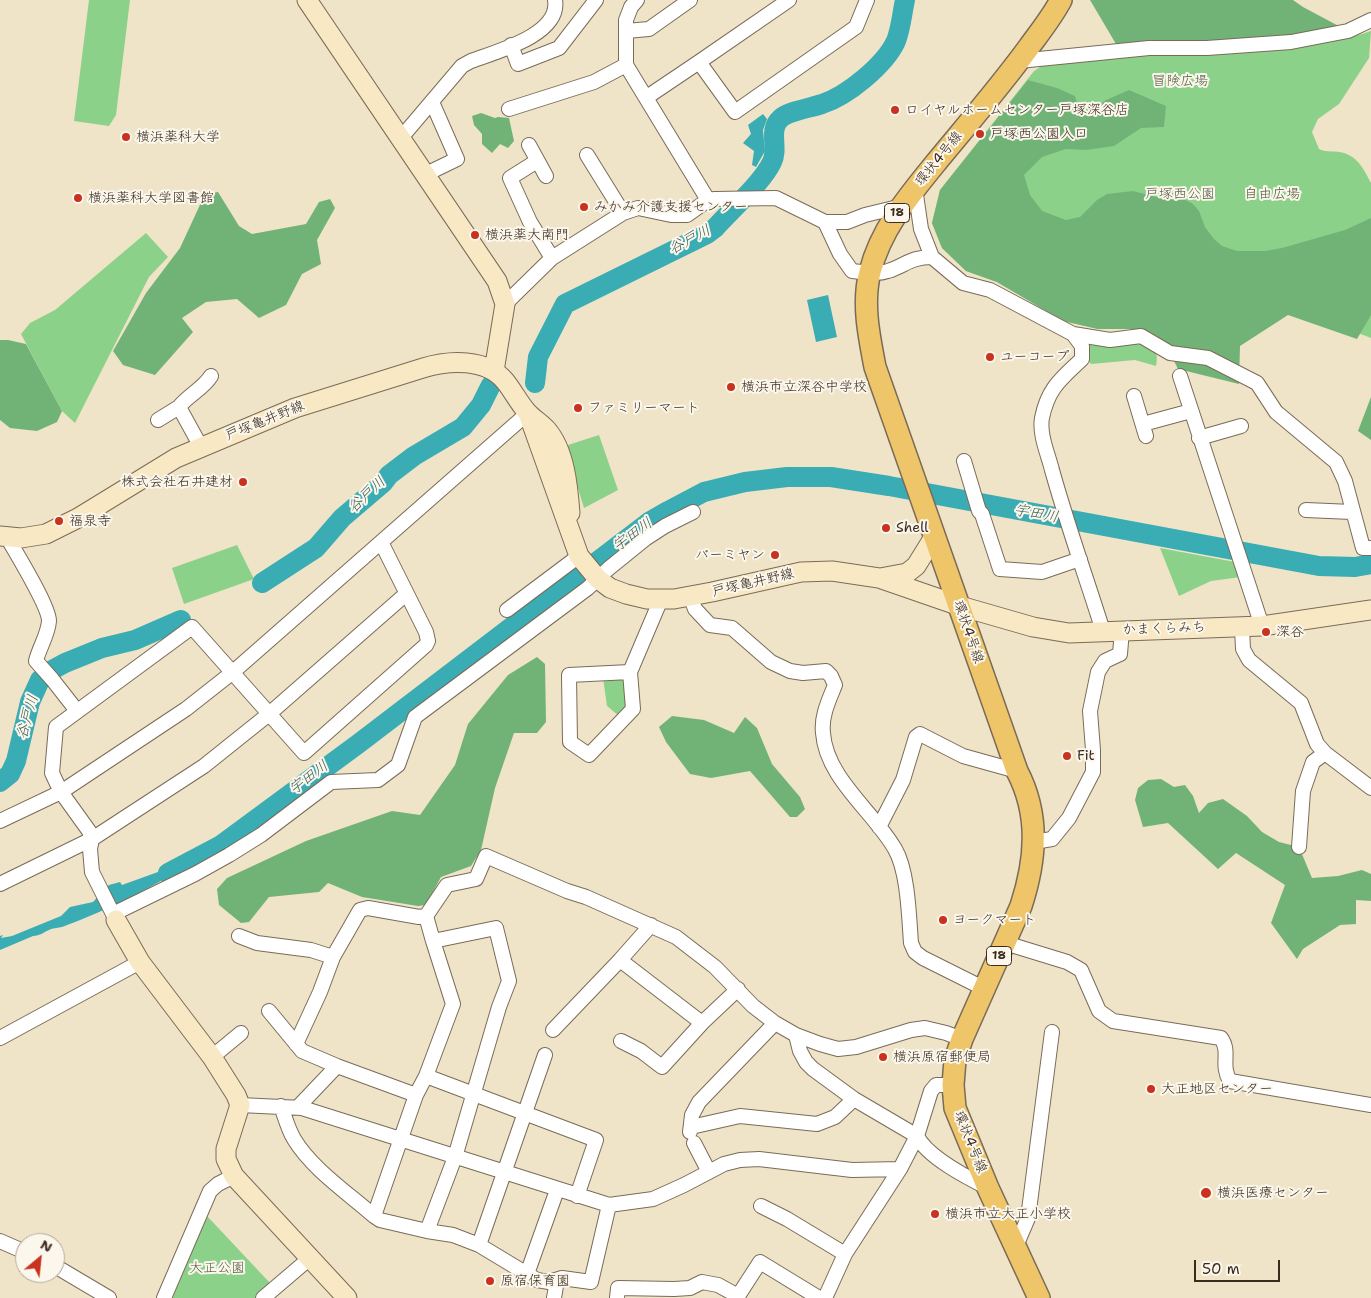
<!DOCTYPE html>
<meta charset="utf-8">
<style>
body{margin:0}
#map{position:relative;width:1371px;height:1298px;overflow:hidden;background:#efe4c7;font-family:"Shantell Sans",sans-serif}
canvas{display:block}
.north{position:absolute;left:15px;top:1233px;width:50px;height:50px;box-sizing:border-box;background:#fbf7ec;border:1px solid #aea59a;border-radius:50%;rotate:28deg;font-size:14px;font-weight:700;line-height:20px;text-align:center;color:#3b2a1e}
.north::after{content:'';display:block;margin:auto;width:18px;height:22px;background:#c8321e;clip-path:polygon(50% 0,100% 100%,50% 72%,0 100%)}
.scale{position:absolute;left:1194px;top:1260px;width:86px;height:22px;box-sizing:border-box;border:2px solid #3b2a1e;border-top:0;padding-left:6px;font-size:15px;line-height:18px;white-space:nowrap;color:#3b2a1e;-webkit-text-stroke:4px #fbf7ec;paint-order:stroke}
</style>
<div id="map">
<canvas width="1371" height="1298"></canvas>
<div class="north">N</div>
<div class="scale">50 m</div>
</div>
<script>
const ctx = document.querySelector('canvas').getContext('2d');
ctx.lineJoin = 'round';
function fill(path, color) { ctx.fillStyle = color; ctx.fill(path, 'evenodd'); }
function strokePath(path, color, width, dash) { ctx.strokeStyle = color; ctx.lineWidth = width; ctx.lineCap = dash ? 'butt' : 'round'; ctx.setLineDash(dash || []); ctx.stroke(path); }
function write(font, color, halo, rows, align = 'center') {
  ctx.font = font + ' "Shantell Sans","Klee One",sans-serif'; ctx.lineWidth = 4; ctx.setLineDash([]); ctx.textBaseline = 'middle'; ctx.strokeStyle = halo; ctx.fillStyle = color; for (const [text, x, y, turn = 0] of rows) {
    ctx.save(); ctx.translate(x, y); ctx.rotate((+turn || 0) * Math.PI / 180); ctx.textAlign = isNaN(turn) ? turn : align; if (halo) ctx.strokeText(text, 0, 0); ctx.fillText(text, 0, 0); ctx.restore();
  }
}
const green = new Path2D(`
 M89,0h41l-14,115 -7,11 -35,-5z
 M1371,31l-2,27 -30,46 -21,15 -6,13 7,17c8,4 17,1 25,4 15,5 20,17 27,30v155l-80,-31 -155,21 -38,1 -34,-8 -67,-39 -31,-11 -24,-23 -10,-25 8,-33 94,-119 9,-6c54,-6 108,-11 163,-14 55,-4 112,-2 165,-20z
 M146,233l22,24 -19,20 -74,146 -13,-12 -41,-77 9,-11 25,-13z
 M1089,340c21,0 76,-9 67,26l-21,-6 -44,4 -4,-5z
 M599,435l19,55 -34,18 -19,-62z
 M237,545l17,34 -70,25 -12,-36z
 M1160,548l75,14 6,15 -30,4 -32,15z
 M625,676l1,33 -7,7 -12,-10 -4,-28z
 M207,1216l63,67 -15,15h-84z`);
const forest = new Path2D(`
 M1090,0h203l10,7 45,24 -199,17 -33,-4z
 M1028,80l29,8 18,8 4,14 8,4 19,-14 23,-10 37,16 -2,21 -23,1 -27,18 -28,4 -20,-1 -24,8 -18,18 6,20 12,16 24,9 14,-3 17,-17 10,-6 26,-3 23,6 17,-4 20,11 6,7 6,16 9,12 8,7 15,5h28l17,-3 63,-18 26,-12v97l-14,24 -69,-24 -48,31 -1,38 -61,-15 -8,-16 -34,-24h-38l-35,-8 -66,-39 -31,-11 -24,-23 -10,-25 8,-33z
 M481,113l14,5 3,-1 11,1 5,23 -6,7 -8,-4 -8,9 -10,-9v-10l-8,-9 -2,-9z
 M218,192l21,34 13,8 54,-10 13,-22 11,-3 5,9 -18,32 4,24 -19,10 -16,31 -27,13 -22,-19 -31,3 -24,16 11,14 -38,43 -32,-10 -10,-14 33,-58 34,-45 25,-54z
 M0,340h8l18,4 36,67 -5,11 -20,9 -27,-3 -10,-8z
 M1371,397v43l-13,-9z
 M537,657l8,7 1,58 -9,11h-23l-19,55 -14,62 -10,16 -30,11 -15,28 -8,1 -56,-9 -34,-14 -9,9 -50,5 -20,25 -8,1 -22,-18 -2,-16 10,-11 79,-37 86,-30 28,4 35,-50 13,-41 40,-49z
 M672,716l32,4 30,13 11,-16 12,11 15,36 28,33 5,12 -8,8h-7l-40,-46 -39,7 -21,-4 -24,-32 -7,-15z
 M1161,779l13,8 11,-2 8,11 6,17 9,-10 15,-4 24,17 15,16 17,10 20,5 13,31 26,-2 24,-6 9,4v27l-15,-1v24l-16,1 -37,24 -6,10 -26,-36 14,-38 -49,-32 -18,16 -50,-46 -25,4 -8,-27 3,-12 10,-8z`);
const water = new Path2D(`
 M763,114l4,5 -4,11 2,21 -9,16 -4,-2 2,-14 -11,-8 8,-9 -3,-9z
 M828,295l9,42 -21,5 -9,-42z
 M197,860c-43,26 -88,50 -135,67 -4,1 -8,1 -11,2 -7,3 -11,7 -18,7l-33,14v-14l3,-1 -2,3 11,-2 49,-20 9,-9 23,-5 16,-17 11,-3 2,3 47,-17z`);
const river = new Path2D(`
 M535,383l3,-26 27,-53 142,-70 8,-6c16,-18 47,-45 57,-66 7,-14 -4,-32 8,-43 8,-8 31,-11 42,-15 25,-8 63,-39 74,-63 5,-13 6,-27 9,-41
 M262,583l54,-35 26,-30 41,-35 6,-8 25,-19 49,-29 18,-22 10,-20
 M0,782l10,-8 6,-13 14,-59 10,-22 12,-10 13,-7 37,-15 33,-8 46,-20
 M168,873l53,-28 137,-101 291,-222 19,-11 36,-19 41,-10 42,-5h44l58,9 430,80 36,1 16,-3`);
const street = new Path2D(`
 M637,0l-6,7 -5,13v45l82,135
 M626,31l23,-2 41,-29
 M511,45l7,19 41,-16 37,-48
 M1019,61l130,-13h58l84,-6 57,-11 23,-11
 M699,62l36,50 121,-85 11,-27
 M647,97l52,-35 90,-62
 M509,109l85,-27 32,-17
 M400,139l62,-73 9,-5c24,-9 90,-26 84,-61
 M529,145l17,31
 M587,155l36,58
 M537,161l-27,17 20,44 22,36
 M424,175l33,-16 -25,-57
 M915,188l6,41 11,28
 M825,222l15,32 12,17c11,1 25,4 36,0 18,-6 23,-14 44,-14l31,26 27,7 83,44 9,12v13c-21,20 -34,29 -40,59 -3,16 6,36 10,52 15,54 34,107 51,161
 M505,304l47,-46 71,-45 15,-5 33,7h16l21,-15 7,-1 61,-1 49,24h22l18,-7 37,-9
 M1073,334l37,6 31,-4 29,17 38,5 49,25 19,29 60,50 9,19 18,67h8
 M1180,376l82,250
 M1134,396l12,40
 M179,407c9,-12 24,-18 32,-31
 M158,420l21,-13 22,40
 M1143,424l48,-13
 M1199,438l42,-12
 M964,461l15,50 3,3 18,55 42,3 38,-13
 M1306,510l46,2
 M7,537c9,16 42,69 42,84 -1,14 -10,27 -13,40l16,18 25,32
 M690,596l5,13 15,16 22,3 39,34 19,9 13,2 23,-2 5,5 4,9c-6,15 -14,31 -12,48 3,45 51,79 72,116 13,22 14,68 16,94l4,9 8,6 60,30
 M507,610l72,-54
 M1242,627l1,22 6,11 52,43 16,41 8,9 46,35
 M630,672l-61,3 1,67 19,13 44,-46 -3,-37 31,-73
 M0,821l61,-29 125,-83 47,-37 295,-259
 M879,827l24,-47 13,-43 4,-3 43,22 54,15
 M1034,842l18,-3 17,-21 24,-46v-22l-3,-39 8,-39 7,-11 15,-7 2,-24
 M1299,847l4,-56 10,-29 12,-9
 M0,884l92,-45 112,-73 65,-52 137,-120
 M113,914l82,-40 34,-19 32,-20 70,-53 47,-2 20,-15 17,-48 173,-129 20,-19 37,-30 20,-13 28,-14
 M426,916l7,25 63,-13 13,53 -10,26 -44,150 -28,74
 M116,920l-24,-48 -2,-23 2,-10 -3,-8 -28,-39 -9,-19 4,-46 136,-100 112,126 122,-108 2,-4 -2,-9 -45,-90
 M239,936l18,7 54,7 22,7
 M1005,943l62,19 14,8 18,41 14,10 108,17c10,14 -1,27 9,43l141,24
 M620,960l82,63
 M269,1011l33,40 35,15 79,29
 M553,1030l67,-70 31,-35
 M796,1035l4,16 6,11 7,7 41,30 63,37 14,-45 5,-6h17
 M0,1038l140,-76
 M621,1041l20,10 21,16 40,-44 36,-34
 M296,1044l24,-52 13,-35 27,-47 8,-2 51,9 7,-1 21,-31 29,-6 10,-23 81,35 19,6 90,40 39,30 38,39 22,17 21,12 24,9 18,5 18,-2 55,-17 14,-2 21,5 16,6
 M212,1057l29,-24
 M426,1076l170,64 -19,56
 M240,1105l62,3 307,97 44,-6 31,-14 40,-21 16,-4 19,-1 93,11 48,-1
 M281,1106c4,11 7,23 13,33 18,30 54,54 80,77l6,4 47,11 26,4 26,10 58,35 12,2 13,-4 29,4 18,-77
 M298,1107l39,-41
 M691,1127l49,-11 77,8 18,-7 19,-18
 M690,1132l2,-17 7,-13 76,-79
 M694,1143l15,29
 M761,1206l26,13 58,35
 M374,1216l42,-121 10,-19 27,-72 -20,-63
 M0,1241l25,11
 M479,1245l66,-190
 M1016,1246l12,-28 24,-186
 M55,1266l54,32
 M527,1274l30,-84
 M164,1298l46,-107 8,-7 16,-8
 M263,1298l47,-40
 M554,1298l3,-18
 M617,1298l1,-10 56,1 16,-1 12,-6 16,3 20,11 22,-34 59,36
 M825,1298l20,-44 55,-85 17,-33c10,21 51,42 71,52`);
const secondary = new Path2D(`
 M307,0l190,281 8,23 -11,67
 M528,413l51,143 19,23 12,9 16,6 21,5h27l38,-7 89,-20 31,-1 47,7 81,28 73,21 36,6 193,-7 109,-16
 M0,536l21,2 25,-4 32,-16 98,-60 119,-50 128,-40c26,-8 63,-10 82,13 8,10 14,22 22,31 6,7 14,11 20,18 18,21 21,57 23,83
 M880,578l27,-5 9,-7 18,-29
 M116,920l24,42 72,95 24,38 4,10 -14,44v10l8,17 113,122`);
const primary = new Path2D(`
 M1039,1298l-51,-110 -33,-80 -2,-23 2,-25 7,-21 59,-133c15,-46 19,-91 -4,-135l-142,-404c-6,-31 -13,-64 -5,-95 10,-41 37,-74 64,-107 32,-39 65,-77 95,-118 11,-15 23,-30 32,-47`);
const markers = [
 [895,110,5,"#c8321e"],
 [980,134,5,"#c8321e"],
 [126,137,5,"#c8321e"],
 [78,198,5,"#c8321e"],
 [584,207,5,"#c8321e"],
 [475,235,5,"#c8321e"],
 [990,357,5,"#c8321e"],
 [731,387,5,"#c8321e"],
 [578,408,5,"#c8321e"],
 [243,482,5,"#c8321e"],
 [59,521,5,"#c8321e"],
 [886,528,5,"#c8321e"],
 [775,555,5,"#c8321e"],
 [1266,632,5,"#c8321e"],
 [1067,756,5,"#c8321e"],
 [943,920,5,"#c8321e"],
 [883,1057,5,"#c8321e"],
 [1151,1089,5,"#c8321e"],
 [1206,1193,6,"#c8321e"],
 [935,1214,5,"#c8321e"],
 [490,1281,5,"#c8321e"]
];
const shields = [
 [897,213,25],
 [999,956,25]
];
const shieldNames = [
 ["18",897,213],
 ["18",999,956]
];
const parkNames = [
 ["冒険広場",1180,81],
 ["戸塚西公園",1180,194],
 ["自由広場",1272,194],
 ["大正公園",217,1268]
];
const poiNames = [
 ["ロイヤルホームセンター戸塚深谷店",905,110],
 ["戸塚西公園入口",990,134],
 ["横浜薬科大学",136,137],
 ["横浜薬科大学図書館",88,198],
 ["みかみ介護支援センター",594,207],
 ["横浜薬大南門",485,235],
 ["ユーコープ",1000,357],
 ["横浜市立深谷中学校",741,387],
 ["ファミリーマート",588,408],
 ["株式会社石井建材",233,482,"right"],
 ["福泉寺",69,521],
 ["Shell",896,528],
 ["バーミヤン",765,555,"right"],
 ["深谷",1276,632],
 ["Fit",1077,756],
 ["ヨークマート",953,920],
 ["横浜原宿郵便局",893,1057],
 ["大正地区センター",1161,1089],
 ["横浜医療センター",1217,1193],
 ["横浜市立大正小学校",945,1214],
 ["原宿保育園",500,1281]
];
const streetNames = [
 ["環状4号線",939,159,-51],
 ["戸塚亀井野線",265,421,-22],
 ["戸塚亀井野線",753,583,-13],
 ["かまくらみち",1164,629,-2],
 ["環状4号線",968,632,71],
 ["環状4号線",970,1142,68]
];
const waterNames = [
 ["谷戸川",690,240,-28],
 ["谷戸川",367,495,-43],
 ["宇田川",1036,514,10],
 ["宇田川",633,535,-36],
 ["谷戸川",28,717,-74],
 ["宇田川",309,778,-37]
];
fill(green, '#8cd18a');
fill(forest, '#71b376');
fill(water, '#3aacb3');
strokePath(river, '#3aacb3', 20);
strokePath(street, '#7a6b59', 16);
strokePath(secondary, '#7a6b59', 21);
strokePath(primary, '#7a6b59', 24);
strokePath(street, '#fff', 14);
strokePath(secondary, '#f8e8c3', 19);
strokePath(primary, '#eec569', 21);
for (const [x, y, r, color] of markers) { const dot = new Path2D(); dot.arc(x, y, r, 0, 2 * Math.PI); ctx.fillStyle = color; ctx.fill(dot); strokePath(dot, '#fbf7ec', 2); }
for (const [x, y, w] of shields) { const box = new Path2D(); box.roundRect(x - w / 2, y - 9.5, w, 19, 4); ctx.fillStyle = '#fbf7ec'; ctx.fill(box); strokePath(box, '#3b2a1e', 1); }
write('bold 12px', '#3b2a1e', null, shieldNames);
write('14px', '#535c3e', '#fbf7ec', parkNames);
write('14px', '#3b2a1e', '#fbf7ec', poiNames, 'left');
write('14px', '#3b2a1e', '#fbf7ec', streetNames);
write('italic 15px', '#3b5e5a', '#fbf7ec', waterNames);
</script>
